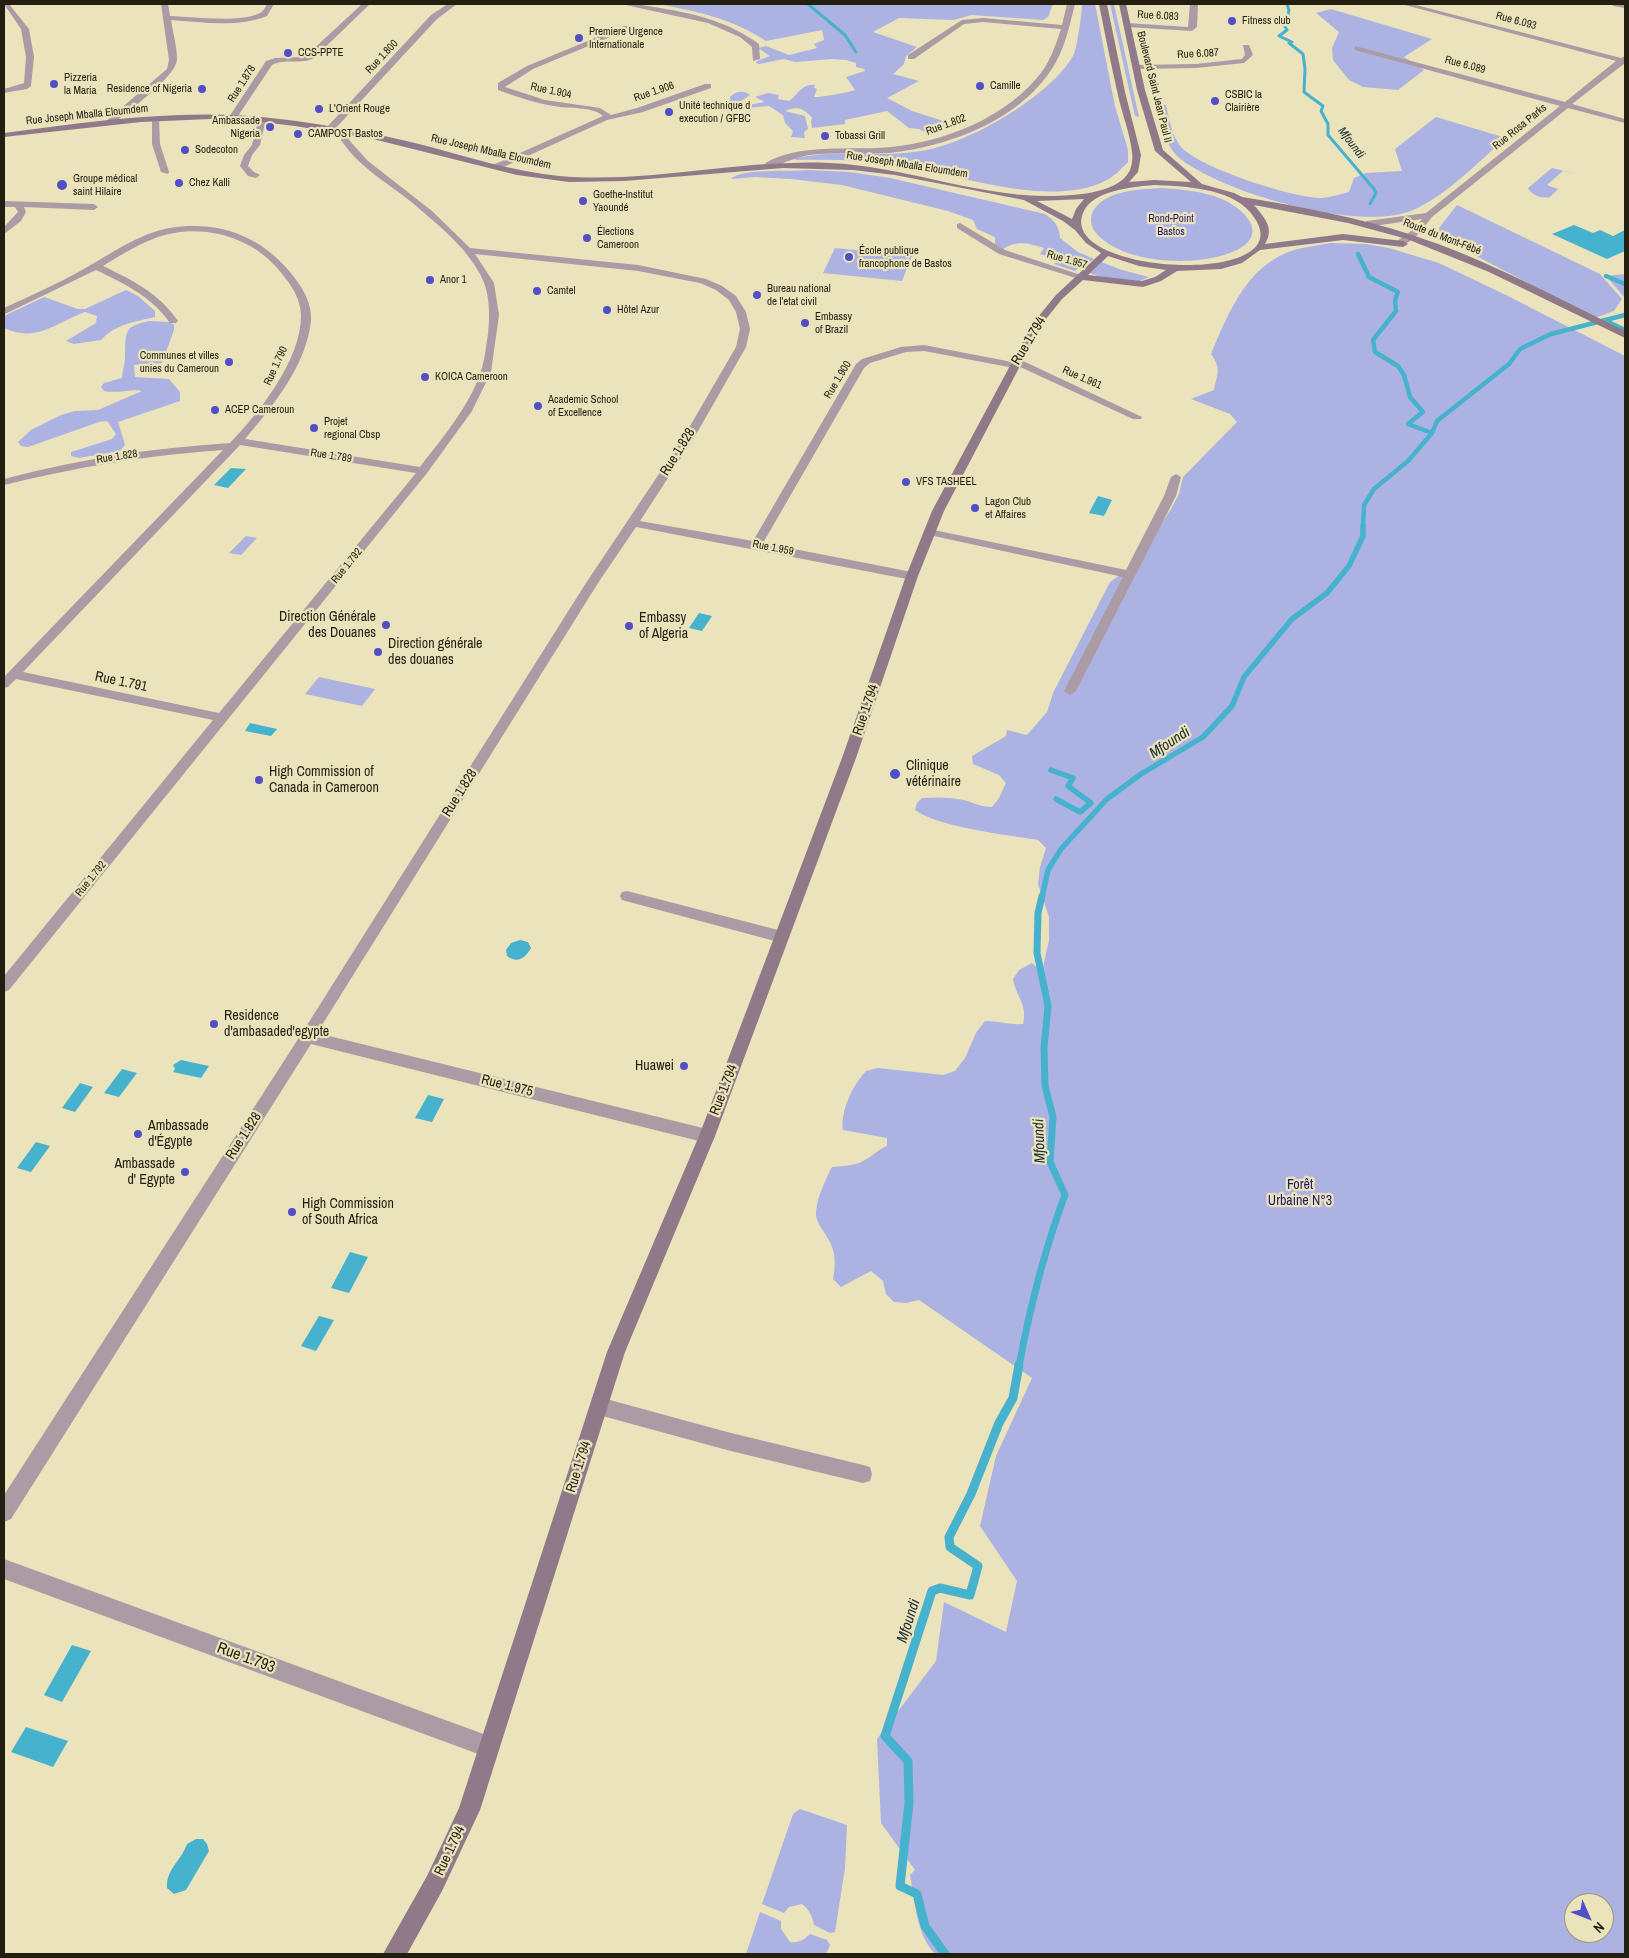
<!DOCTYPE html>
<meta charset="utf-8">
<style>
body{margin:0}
#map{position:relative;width:1629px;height:1958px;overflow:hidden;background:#eae3bb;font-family:"Archivo Narrow",sans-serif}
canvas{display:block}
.frame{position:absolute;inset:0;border:5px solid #221f10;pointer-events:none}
.north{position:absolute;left:1564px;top:1893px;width:50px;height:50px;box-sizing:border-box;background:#eae3bb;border:1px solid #9a9577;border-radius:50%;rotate:134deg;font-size:14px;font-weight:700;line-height:20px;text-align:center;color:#221f10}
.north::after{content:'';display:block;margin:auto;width:18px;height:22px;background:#504fc5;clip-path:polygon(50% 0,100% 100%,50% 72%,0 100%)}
</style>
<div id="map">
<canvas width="1629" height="1958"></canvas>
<div class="frame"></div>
<div class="north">N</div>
</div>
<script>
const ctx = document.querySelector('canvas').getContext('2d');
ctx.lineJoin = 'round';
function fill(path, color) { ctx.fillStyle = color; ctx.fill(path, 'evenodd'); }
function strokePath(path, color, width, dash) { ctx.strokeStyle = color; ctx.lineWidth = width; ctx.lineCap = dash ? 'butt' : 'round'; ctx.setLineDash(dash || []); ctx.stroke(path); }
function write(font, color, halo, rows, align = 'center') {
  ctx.font = font + ' "Archivo Narrow",sans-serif'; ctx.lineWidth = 4.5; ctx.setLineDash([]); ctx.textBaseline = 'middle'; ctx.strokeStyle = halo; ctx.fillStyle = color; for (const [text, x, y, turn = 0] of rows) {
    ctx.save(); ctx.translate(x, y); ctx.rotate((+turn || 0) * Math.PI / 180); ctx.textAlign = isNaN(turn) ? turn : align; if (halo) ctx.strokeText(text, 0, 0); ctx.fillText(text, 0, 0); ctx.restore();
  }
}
const green = new Path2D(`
 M658,4h395l-5,13 -5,3 -71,-5 -19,5 -54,-2 -26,14 44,15 -11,9 -2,8 -11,10 26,7 -32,17 25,13 41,13 -23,11 -11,-6 -10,-1 -22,-17 -42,9v4l-33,4 -1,-6 1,-4c-8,-10 -16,-12 -27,-7l20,5 3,13 -4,3 1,6 -14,-1 2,-6 -8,-8 -2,-8 -14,-9 -34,3 -5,-1v-11c6,-6 14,-7 20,-2l-9,6 7,4 17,-3 -10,-5 13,-4 11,2 -1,4 11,2c9,-6 13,-18 26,-16l-1,3 3,1 -3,8c4,1 37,-5 41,-7l-9,-13 19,-6 -1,-2 -8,-2v-4l-10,-3 -14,-1 -37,3 -11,-3 -25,5 -3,-1 1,-2 13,-5 -12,-8 8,-2 23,9 28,-7 -3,-4 10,-4 -2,-10 -56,11c-33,-22 -70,-30 -108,-37z
 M1082,4h13l20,102 13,44v12c-7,7 -14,15 -23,19 -56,27 -142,-5 -200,-15 -36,-6 -73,-7 -110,-6l1,-2c11,-2 23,-4 34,-4 30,-1 61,2 91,-3 47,-7 128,-54 152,-95 4,-6 9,-44 9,-52z
 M1110,4h4l25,113 -4,-1z
 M1331,9l101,30 -28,18 20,13 -26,20 -35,-3 -14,-7 -16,-20 -1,-12 7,-16 -23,-19z
 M1157,105h9c3,14 6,32 16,43 21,21 111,50 140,50 9,-1 18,-4 27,-6l5,-14 12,-5 36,-2 -7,-22 41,-32 70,21c-28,24 -60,58 -93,72 -53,23 -191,-17 -235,-53 -13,-12 -17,-36 -21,-52z
 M1552,168l25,6 -14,-3 -16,14 11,4 -8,8c-8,2 -19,-2 -22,-9z
 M808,170l42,2 40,6 155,36c10,7 14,12 15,24l18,14 16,7 -19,12 -21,-7 5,-5 -19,-5 4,-6c-17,-5 -26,-8 -41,1l-8,-5v-7l-18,-8 -4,-9 -25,-9 -106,-26 -51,-6 -36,-2 -24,2c9,-11 61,-7 77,-9z
 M1162,188c28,2 62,5 82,26 46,48 -108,67 -148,19 -6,-7 -7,-17 -1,-25 14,-18 46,-19 67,-20z
 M1457,205l143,69 22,25 -8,12 -19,7 -155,-81 -1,-9z
 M1331,243l35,1 23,4 50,15 69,33 117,60v1598h-690c-19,-20 -20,-53 -25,-79l5,-5 -34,-47 -4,-84 59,-78 8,-59 62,30 11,-51 -37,-55 16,-70 36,-78 -113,-78 -13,3 -12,-1 -8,-8 -3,-13 -12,-10 -30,16 -8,-8c3,-15 3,-28 -6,-42 -4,-8 -12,-15 -11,-25 1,-15 9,-31 16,-45 10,-1 22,-1 31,-6 9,-4 14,-11 24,-15v-8l-44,-8c-3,-19 10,-45 23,-59l12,-3 65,7 12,-4 10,-13 11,-25 9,-12c13,0 25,4 38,3 5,-20 -7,-27 -10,-45l6,-9 13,-7 10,9 7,-32v-23l-11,-33 2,-17 6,-19 -8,-8c-31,-5 -100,-13 -123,-30l2,-7 5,-5c14,-1 27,-1 42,2 10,3 17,7 28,7l7,-9 7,-15 -7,-8 -26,-11 -1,-8 34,-20 1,-6 20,5 20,-23 6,-19 57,-111 24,-17 37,-56 8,-15 4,-17 54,-55 -7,-8 -39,-15 23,-9c3,-17 8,-20 -3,-36 16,-38 34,-84 75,-101 14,-6 30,-7 45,-10zM1574,1903h30v30h-30z
 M835,248l77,8 -10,25 -79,-8z
 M1101,262l21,8 27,7 -9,4 -40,-4 -10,-4z
 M1625,274v24l-19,-22z
 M126,290l12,6 17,15v6c-21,5 -39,7 -54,23l-27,4 -8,-3 30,-18 1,-7 -12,-4c-29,11 -49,31 -81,16v-12l40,-19 34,12h7z
 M150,321l20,1 4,3v5l-12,33 -28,2 1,12 34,2 11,13v9l-62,21 7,23 -5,6 -41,7 -8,-2v-4l41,-13 4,-5 -9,-13 -8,1 -71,25 -7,-1 -3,-4 13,-12 30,-15 14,-4 23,-1 44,-19c-6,-3 -26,3 -38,0l-3,-4 3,-4 18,-5c0,-7 3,-13 3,-20 1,-25 -3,-32 25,-37z
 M246,536l11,2 -16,17 -12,-2z
 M319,677l56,12 -13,17 -57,-12z
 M800,1809l47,16 -2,43 -10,64 -5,1 -16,-8c-2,-9 -4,-15 -12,-21l-13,3 -5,6 -22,-9 31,-90z
 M760,1912l21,9v8l9,13c9,1 14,-2 20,-8l17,6 3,5 -4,9h-80z`);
const water = new Path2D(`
 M1574,225l19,8 7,-3 13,6 12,-6v21l-18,8 -55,-25z
 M231,468l15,1 -18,19 -14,-3z
 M1098,496l14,4 -8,16 -15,-3z
 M699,613l13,3 -10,15 -13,-3z
 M250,723l27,6 -6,7 -26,-5z
 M520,940l8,2 3,6c-6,10 -13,16 -24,8l-1,-6 5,-7z
 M181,1060l28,6 -8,12 -28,-6 2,-3 -2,-4z
 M122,1069l15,4 -18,24 -15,-4z
 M80,1083l13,4 -18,25 -13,-4z
 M428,1095l16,4 -12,23 -17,-4z
 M36,1142l14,4 -19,26 -14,-4z
 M350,1252l18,5 -19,36 -18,-5z
 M319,1316l15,4 -18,31 -15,-5z
 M72,1645l19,6 -29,51 -18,-7z
 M26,1727l42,14 -15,26 -42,-15z
 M196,1839h7l4,5 2,7 -23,39 -12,4 -7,-6c-1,-19 14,-27 20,-44z`);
const streamFar4 = new Path2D(`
 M808,4l37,31 11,17
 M1287,4l2,6 -2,9 -5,3 5,8 -8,6 13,6 -3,1 14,11 2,15 -1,23 19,14 -2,5 7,13v11l46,54 2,4 -6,11`);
const streamFar3 = new Path2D(`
 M1358,254l11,23 29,15 -3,8 1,11 -23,29 2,12 23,14 6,9 6,22 13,15 -15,12 24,9
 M1606,276l19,8
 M1604,320l21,10
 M1363,527l1,-22 10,-16 34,-28 24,-28 5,-12 72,-57 11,-15 31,-15 74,-19`);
const streamFar2 = new Path2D(`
 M1051,770l22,8 -5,8 23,17 -11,9 -24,-13
 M1042,897l6,-27 13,-21 46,-50 34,-25 62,-37 29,-31 12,-29 48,-58 35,-26 22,-27 14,-30v-11`);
const streamFar1 = new Path2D(`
 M1019,1366c11,-59 25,-115 46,-171l-15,-33 3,-45 -8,-31 -1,-38 4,-42 -11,-53 1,-40 4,-17`);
const stream = new Path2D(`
 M945,1954l-20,-28 -8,-32 -17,-8 9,-83 -1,-42 -23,-25 47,-145 8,-3 30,7 8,-29 -28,-19 -1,-10 22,-43 28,-71 14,-25 6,-33`);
const street = new Path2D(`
 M4,4h5l20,25 5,28 -3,29 -4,3 -23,4v-4l20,-6 2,-26 -5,-28z
 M161,4h7l2,12c22,1 72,7 90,-3 4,-2 5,-6 7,-9h7l-7,12c-30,12 -65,6 -96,4 2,13 6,27 6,39 0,18 -51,53 -65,66h-6v-4l61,-52 2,-9z
 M362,4h8l-56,54c-13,7 -29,0 -42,7l-36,54h-6l-1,-2 37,-56 9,-3 29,-1 4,-3z
 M448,4h9l-20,15 -104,112h-6v-4l104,-112z
 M621,4c13,-1 26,2 39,4 36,6 69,14 99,36l1,15 -7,2 -1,-14 -12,-10 -32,-14z
 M1067,4h8c-5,19 -9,40 -19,58 -32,57 -105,84 -167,91 -27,2 -53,-1 -80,2 -15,3 -28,9 -43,14l-4,-3c24,-21 83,-17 114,-18 56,-2 122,-25 160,-69 13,-14 19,-32 25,-50l-78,-7 -19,2 -50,35h-6v-4l54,-35 21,-2 79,7z
 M1190,4h8l-1,23 -5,4 -65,-4 -4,-2 4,-2 61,4z
 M1401,4h11l209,54 4,-2v7l-53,41 53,15v4l-57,-15 -136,109c-8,10 -21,30 -35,28v-4l17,-12 8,-10 -55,8 -4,-3 4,-3 59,-8 134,-107 -205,-56v-4l210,56 51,-41z
 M1612,4h13v4l-12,-2z
 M624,26h3v4l-94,39 -28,18 40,13 55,8 11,7 26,-7 68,-24h6v4l-68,24 -36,8 -108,49h-6v-4l110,-49c-11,-10 -34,-7 -49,-10 -19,-3 -37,-9 -56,-16v-7l29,-17z
 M1243,45h6l4,10 -9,8 -48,5 -60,1 -4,-2 4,-2 60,-1 46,-5 3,-4z
 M152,117l7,2 1,25 9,28 -1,2 -7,-2 -9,-28z
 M259,117l7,2 -6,26 -8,10 -4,11 6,6 6,3 -4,3 -8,-2 -8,-10 4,-11 8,-10z
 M344,130l7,2 -2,8 19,21 64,50 38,37 168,17 68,14 16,7 14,10 10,16 4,17 -4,18 -52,91 -54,83 113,20 103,-177 6,-5 39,-12 23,-2 88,17 5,-3 4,1 121,57 -1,2h-8l-115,-53 -4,2 -90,-17 -18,1 -36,11 -6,5 -101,175 149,29 6,4 -2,3 -4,1 -276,-53 -38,56 -281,450 390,96 6,2 2,5 -2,5 -6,2 -396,-99 -300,475 -7,3v-27l298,-462 284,-450 97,-145 53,-91 4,-18 -4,-17 -7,-12 -13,-10 -16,-7 -62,-12 -163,-17 19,29 5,32 -8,57 -19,39 -45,62 -418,517 -5,2v-16l209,-256 -197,-41 -8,8 -4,1v-11l219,-227c-74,5 -146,17 -219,35v-6c74,-20 149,-31 226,-36 29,-30 71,-83 71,-127 0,-19 -12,-34 -23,-47 -30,-35 -82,-47 -125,-30 -18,7 -34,17 -50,27 29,14 56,27 75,55l-2,2h-6c-19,-27 -45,-39 -74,-53l-89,43 -3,1v-6c26,-12 53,-24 78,-38 29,-16 55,-36 88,-42 51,-8 93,9 124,49 10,13 18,27 17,44 -5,45 -38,85 -66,118l175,28c23,-30 49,-60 61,-96 4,-12 5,-25 7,-37 2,-21 2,-42 -8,-60 -15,-28 -42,-49 -65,-69 -25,-21 -56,-37 -74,-65zM240,445l176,28 -197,240 -196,-41z
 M4,201l90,3 4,3 -4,3 -70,-3 2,5 -5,9 -17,13v-7l14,-15 -3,-5h-11z
 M960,223l45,27 82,27 -5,3 -3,-1 -80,-25 -42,-26v-4z
 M1176,474l5,3 -5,19 -100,195 -6,4 -6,-4 59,-114 -194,-42 -6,-3 6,-3 197,41 38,-74 7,-19z
 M627,891l155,40 5,2 2,4 -2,4 -5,2 -160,-43 -2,-4 2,-4z
 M599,1397l128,35 136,33 7,2 2,7 -2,7 -7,2 -136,-33 -128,-35 -7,-3 -2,-6 2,-6z
 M4,1559l485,177 7,4 4,7 -4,7 -7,4 -485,-179z`);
const secondary = new Path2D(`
 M1099,4h8l18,88 16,63 -3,17 -9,10 25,-2 37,2 -36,-31 -18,-61 -18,-86h7l19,86 18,60 39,34 32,9 8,4c56,9 115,20 170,38 74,24 143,62 213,96v7l-136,-66 -82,-33 -59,-16 -94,-18c10,12 21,23 11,39l78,-10 60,7 5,3 -5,3 -60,-7 -83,10 -18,13 -21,6 -44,2 -16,10 -18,6 -60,-7 -21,19 -20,25 -98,187 -26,65 -62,182 -141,378 -90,216 -145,458 -38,81 -35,63h-24l44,-78 32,-68 148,-456 92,-216 143,-378 64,-182 26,-65 101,-188 23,-28 45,-42 -15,-10 -11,-13 -12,-9 -39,-21 -129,-25 -42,-5 -70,-2 -159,13 -55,1 -52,-7 -144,-36 -78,-13 -50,-6 -35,-1 -69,3 -137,15v-4c91,-12 184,-26 276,-14 48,6 96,14 143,26 45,12 89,26 136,31 90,8 180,-17 270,-13 73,3 143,32 215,33 24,0 72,-1 85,-24 3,-5 4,-15 3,-20 -2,-19 -10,-38 -14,-57 -7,-30 -13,-61 -19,-91zM1154,185c29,1 76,3 96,27 65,76 -193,65 -167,1 9,-23 50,-26 71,-28zM1084,199l-8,10 -4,10 -35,-18zM1108,256l31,10 27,4 -11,7 -13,4 -54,-6z`);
const markers = [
 [1232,21,5,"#504fc5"],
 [579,38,5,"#504fc5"],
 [288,53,5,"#504fc5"],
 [54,84,5,"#504fc5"],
 [980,86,5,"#504fc5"],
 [202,89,5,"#504fc5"],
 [1215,101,5,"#504fc5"],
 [319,109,5,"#504fc5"],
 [669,112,5,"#504fc5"],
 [270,127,5,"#504fc5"],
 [298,134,5,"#504fc5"],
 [825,136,5,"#504fc5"],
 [185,150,5,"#504fc5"],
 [179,183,5,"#504fc5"],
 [62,185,6,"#504fc5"],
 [583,201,5,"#504fc5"],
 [587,238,5,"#504fc5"],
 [849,257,5,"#504fc5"],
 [430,280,5,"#504fc5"],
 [537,291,5,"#504fc5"],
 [757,295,5,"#504fc5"],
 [607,310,5,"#504fc5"],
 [805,323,5,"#504fc5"],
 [229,362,5,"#504fc5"],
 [425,377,5,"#504fc5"],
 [538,406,5,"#504fc5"],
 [215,410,5,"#504fc5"],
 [314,428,5,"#504fc5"],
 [906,482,5,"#504fc5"],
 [975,508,5,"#504fc5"],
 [386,625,5,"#504fc5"],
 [629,626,5,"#504fc5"],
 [378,652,5,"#504fc5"],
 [895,774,6,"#504fc5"],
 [259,780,5,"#504fc5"],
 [214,1024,5,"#504fc5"],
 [684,1066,5,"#504fc5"],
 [138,1134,5,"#504fc5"],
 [185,1172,5,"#504fc5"],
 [292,1212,5,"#504fc5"]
];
const farStreetnames = [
 ["Rue 6.083",1158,16,3],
 ["Rue 6.093",1516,21,15],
 ["Rue 6.087",1198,54,-3],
 ["Rue 1.800",382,57,-47],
 ["Rue 6.089",1465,65,15],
 ["Rue 1.878",242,84,-57],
 ["Boulevard Saint Jean Paul II",1154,87,76],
 ["Rue 1.904",551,91,12],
 ["Rue 1.906",654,92,-19],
 ["Rue Joseph Mballa Eloumdem",87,115,-6],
 ["Rue 1.802",946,125,-20],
 ["Rue Rosa Parks",1520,127,-39],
 ["Rue Joseph Mballa Eloumdem",491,152,13],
 ["Rue Joseph Mballa Eloumdem",907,165,9],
 ["Route du Mont-Fébé",1442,237,21],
 ["Rue 1.957",1067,260,16],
 ["Rue 1.790",276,366,-65],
 ["Rue 1.961",1082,378,24],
 ["Rue 1.900",838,380,-59],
 ["Rue 1.789",331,456,9],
 ["Rue 1.828",117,457,-9],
 ["Rue 1.959",773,548,11],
 ["Rue 1.792",347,566,-51],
 ["Rue 1.792",91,879,-51]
];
const farPoinames = [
 ["Fitness club",1242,21],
 ["Premiere Urgence",589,32],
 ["Internationale",589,45],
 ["CCS-PPTE",298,53],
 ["Pizzeria",64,78],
 ["la Maria",64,91],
 ["Camille",990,86],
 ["Residence of Nigeria",192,89,"right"],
 ["CSBIC la",1225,95],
 ["Clairière",1225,108],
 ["Unité technique d",679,106],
 ["execution / GFBC",679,119],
 ["L'Orient Rouge",329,109],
 ["Ambassade",260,121,"right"],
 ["Nigeria",260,134,"right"],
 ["CAMPOST Bastos",308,134],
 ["Tobassi Grill",835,136],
 ["Sodecoton",195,150],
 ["Groupe médical",73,179],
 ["saint Hilaire",73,192],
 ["Chez Kalli",189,183],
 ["Goethe-Institut",593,195],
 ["Yaoundé",593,208],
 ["Élections",597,232],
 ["Cameroon",597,245],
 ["École publique",859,251],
 ["francophone de Bastos",859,264],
 ["Anor 1",440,280],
 ["Bureau national",767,289],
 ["de l'etat civil",767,302],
 ["Camtel",547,291],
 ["Hôtel Azur",617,310],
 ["Embassy",815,317],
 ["of Brazil",815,330],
 ["Communes et villes",219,356,"right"],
 ["unies du Cameroun",219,369,"right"],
 ["KOICA Cameroon",435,377],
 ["Academic School",548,400],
 ["of Excellence",548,413],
 ["ACEP Cameroun",225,410],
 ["Projet",324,422],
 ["regional Cbsp",324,435],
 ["VFS TASHEEL",916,482],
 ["Lagon Club",985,502],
 ["et Affaires",985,515]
];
const farParknames = [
 ["Rond-Point",1171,219],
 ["Bastos",1171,232]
];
const farWaternames = [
 ["Mfoundi",1351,143,53]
];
const streetNames = [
 ["Rue 1.794",1029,341,-59],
 ["Rue 1.828",678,452,-58],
 ["Rue 1.791",121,682,12],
 ["Rue 1.794",866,710,-71],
 ["Rue 1.828",460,793,-58],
 ["Rue 1.975",507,1086,14],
 ["Rue 1.794",724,1090,-69],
 ["Rue 1.828",244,1136,-57],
 ["Rue 1.794",579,1467,-72],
 ["Rue 1.794",450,1851,-65]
];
const poiNames = [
 ["Direction Générale",376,617,"right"],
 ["des Douanes",376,633,"right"],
 ["Embassy",639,618],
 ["of Algeria",639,634],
 ["Direction générale",388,644],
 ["des douanes",388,660],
 ["Clinique",906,766],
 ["vétérinaire",906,782],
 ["High Commission of",269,772],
 ["Canada in Cameroon",269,788],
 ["Residence",224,1016],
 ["d'ambasaded'egypte",224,1032],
 ["Huawei",674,1066,"right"],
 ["Ambassade",148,1126],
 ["d'Égypte",148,1142],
 ["Ambassade",175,1164,"right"],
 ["d' Egypte",175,1180,"right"],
 ["High Commission",302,1204],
 ["of South Africa",302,1220]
];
const parkNames = [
 ["Forêt",1300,1185],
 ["Urbaine N°3",1300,1201]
];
const waterNames = [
 ["Mfoundi",1170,743,-33],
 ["Mfoundi",1040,1141,-92],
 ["Mfoundi",909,1621,-72]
];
const nearStreetnames = [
 ["Rue 1.793",246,1658,20]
];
fill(green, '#acb3e2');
fill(water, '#47b2ce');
strokePath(streamFar4, '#47b2ce', 3);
strokePath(streamFar3, '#47b2ce', 4.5);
strokePath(streamFar2, '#47b2ce', 5.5);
strokePath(streamFar1, '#47b2ce', 7);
strokePath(stream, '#47b2ce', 9);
fill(street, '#ab9ba5');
fill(secondary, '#907988');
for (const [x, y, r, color] of markers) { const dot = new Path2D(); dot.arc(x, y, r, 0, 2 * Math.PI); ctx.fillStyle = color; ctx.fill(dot); strokePath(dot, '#eae3bb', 2); }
write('11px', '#221f10', '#eae3bb', farStreetnames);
write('11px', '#221f10', '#eae3bb', farPoinames, 'left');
write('11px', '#221a6c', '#eae3bb', farParknames);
write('italic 12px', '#192c32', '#eae3bb', farWaternames);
write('14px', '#221f10', '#eae3bb', streetNames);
write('14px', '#221f10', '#eae3bb', poiNames, 'left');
write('14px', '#221a6c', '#eae3bb', parkNames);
write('italic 15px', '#192c32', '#eae3bb', waterNames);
write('16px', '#221f10', '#eae3bb', nearStreetnames);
</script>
